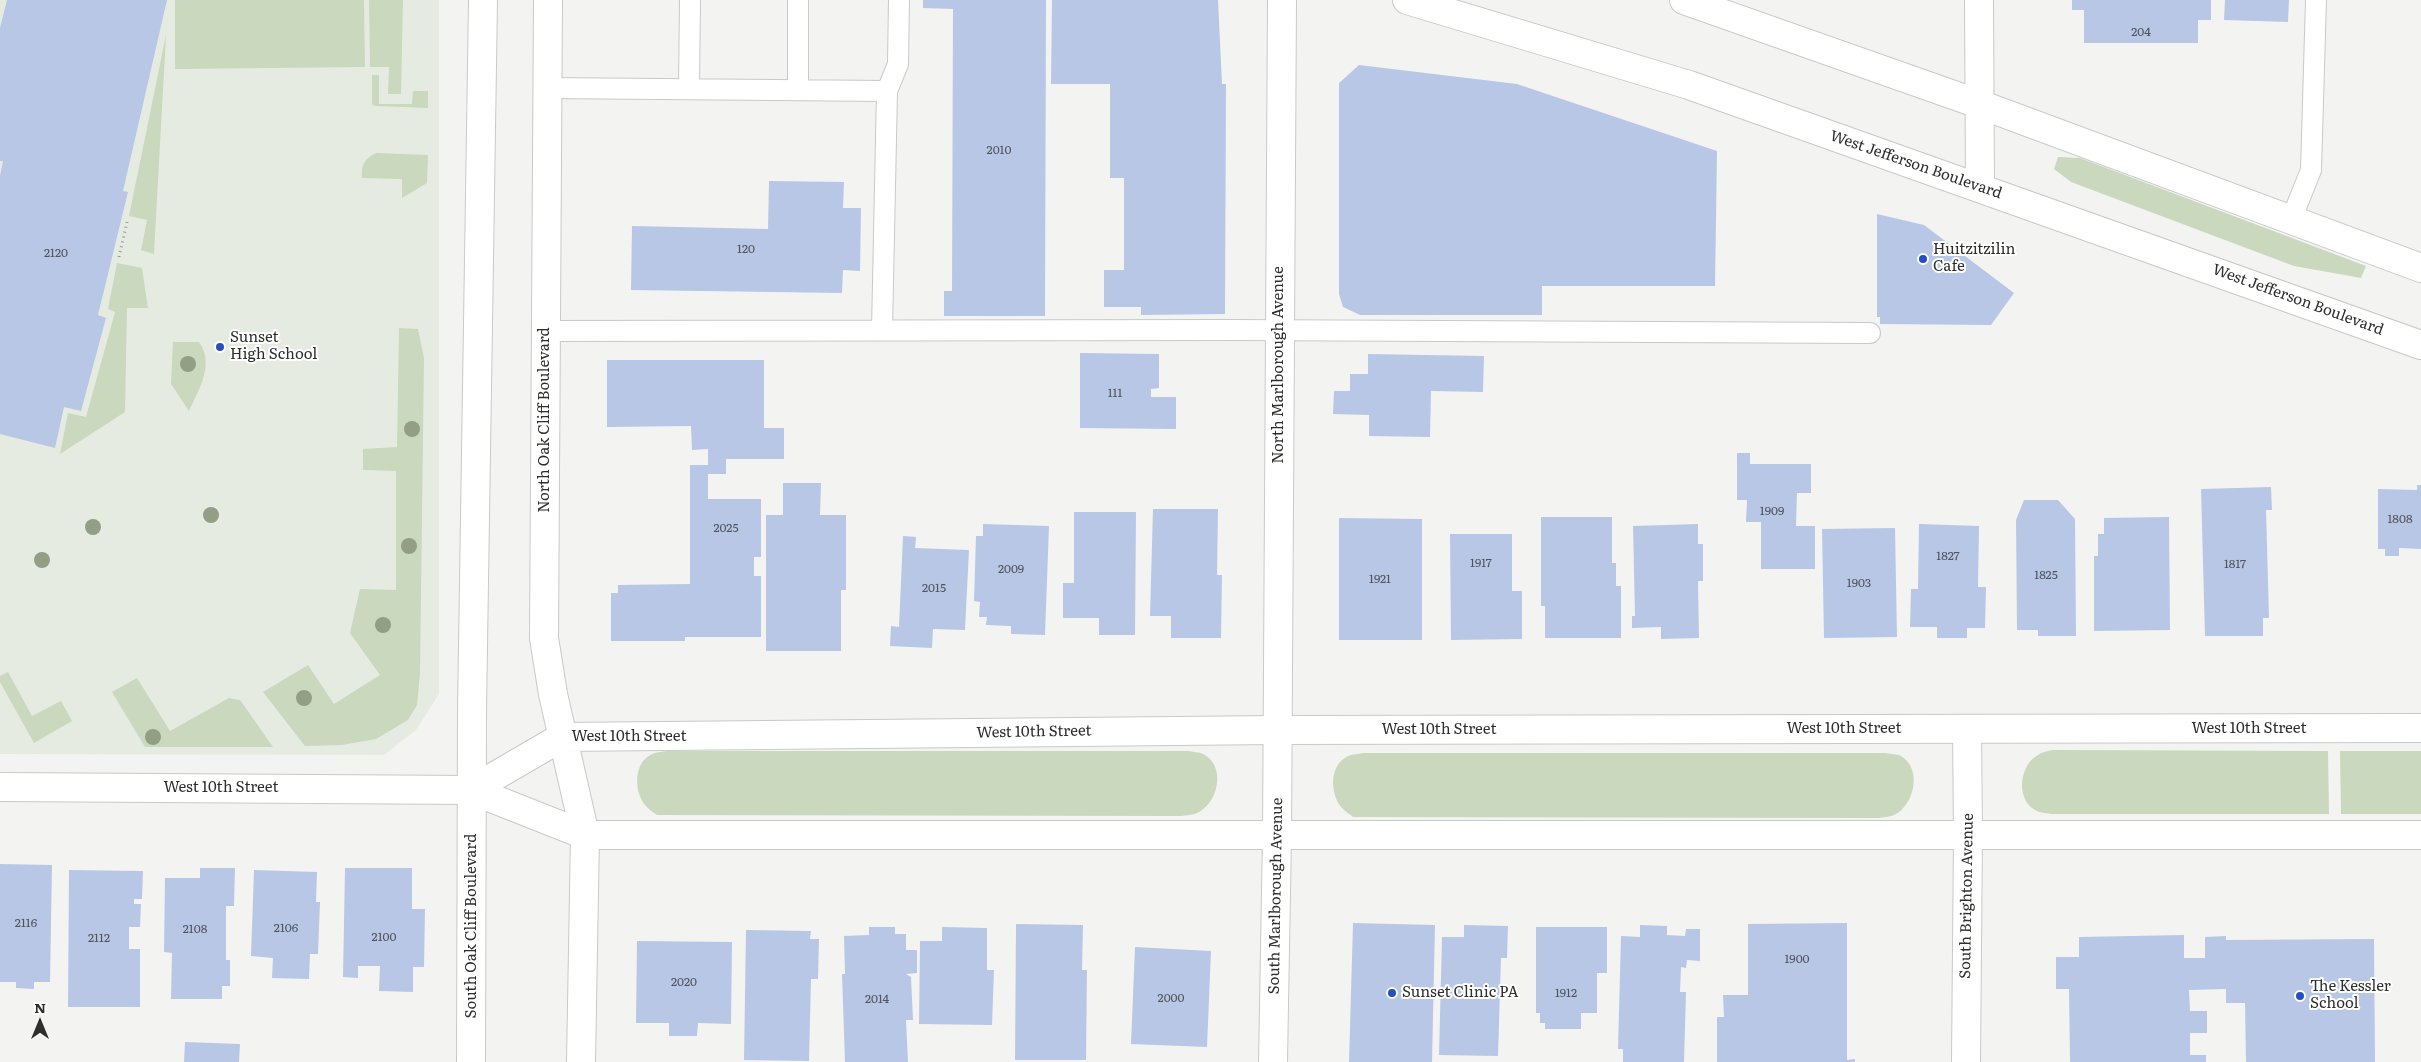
<!DOCTYPE html>
<style>
body{margin:0}
#map{position:relative;width:2421px;height:1062px;overflow:hidden;background:#f3f4f1;font-family:Literata,serif}
canvas{display:block}
.north{position:absolute;left:15px;top:997px;width:50px;height:50px;-webkit-text-stroke:4px #fff;paint-order:stroke;rotate:0deg;font-size:14px;font-weight:700;line-height:20px;text-align:center;color:#2e2e2d}
.north::after{content:'';display:block;margin:auto;width:18px;height:22px;background:#2e2e2d;clip-path:polygon(50% 0,100% 100%,50% 72%,0 100%)}
</style>
<div id="map">
<canvas width="2421" height="1062"></canvas>
<div class="north">N</div>
</div>
<script>
const ctx = document.querySelector('canvas').getContext('2d');
ctx.lineJoin = 'round';
function fill(path, color) { ctx.fillStyle = color; ctx.fill(path, 'evenodd'); }
function strokePath(path, color, width, dash) { ctx.strokeStyle = color; ctx.lineWidth = width; ctx.lineCap = dash ? 'butt' : 'round'; ctx.setLineDash(dash || []); ctx.stroke(path); }
function write(font, color, halo, rows, align = 'center') {
  ctx.font = font + ' Literata,serif'; ctx.lineWidth = 4; ctx.setLineDash([]); ctx.textBaseline = 'middle'; ctx.strokeStyle = halo; ctx.fillStyle = color; for (const [text, x, y, turn = 0] of rows) {
    ctx.save(); ctx.translate(x, y); ctx.rotate((+turn || 0) * Math.PI / 180); ctx.textAlign = isNaN(turn) ? turn : align; if (halo) ctx.strokeText(text, 0, 0); ctx.fillText(text, 0, 0); ctx.restore();
  }
}
const built = new Path2D(`
 M0,0h439v694l-23,36 -32,25 -384,-1z`);
const green = new Path2D(`
 M175,0h189l1,67 -190,2z
 M369,0h34l-2,94h-13l1,-27h-19z
 M166,35l-12,219 -13,-4 6,-30 -18,-4z
 M372,75h7v29h33l1,-13h15v17l-53,-2 -3,-2z
 M376,153l52,2 -1,28 -25,15v-19l-40,-1c-1,-13 2,-19 14,-25z
 M2058,157l22,1 286,108 -5,12 -67,-12 -223,-84 -17,-13z
 M117,263l25,5 6,40h-21l-2,104 -65,42 8,-41 18,4 29,-105 -7,-3z
 M399,328l19,1 6,29 -4,315 -3,32 -9,15 -32,19 -34,6 -37,1 -42,-54 45,-27 26,39 46,-29 -30,-42 10,-44 36,1v-119l-33,-1v-21l34,-2z
 M173,342h26c16,22 0,47 -10,69l-18,-27z
 M8,672l24,44 29,-15 11,20 -38,22 -34,-61v-6z
 M137,678l33,53 59,-33 11,2 33,47h-128l-33,-55z
 M2053,750l275,1 1,63h-277c-4,-1 -11,-1 -15,-3 -22,-10 -18,-46 1,-56 4,-3 10,-4 15,-5z
 M667,751h521c4,1 11,1 15,3 24,12 15,50 -6,59 -4,2 -11,2 -16,3l-524,-1c-4,-3 -9,-6 -12,-10 -11,-14 -12,-42 7,-51 4,-2 10,-2 15,-3z
 M2340,751h81v63h-80z
 M1364,753h521c4,1 12,1 16,3 22,13 13,50 -7,59 -4,2 -11,2 -16,3l-525,-1c-3,-3 -9,-6 -12,-10 -11,-14 -12,-42 7,-51 5,-2 11,-2 16,-3z`);
const building = new Path2D(`
 M7,0h160l-44,191 5,1 -30,123 8,3 -25,93 -17,-4 -9,41 -55,-14v-258l3,-15h-3v-133z
 M923,0h123l-1,316h-101v-25h8l1,-282 -30,-1z
 M1052,0h166l4,84h4l-1,230 -84,1v-8h-37v-37h20v-92h-14v-94h-59z
 M2072,0h139v20h-13v23h-114v-33h-12z
 M2225,0h64l-1,22 -64,-2z
 M1359,65l158,19 200,67 -2,135h-173v29h-182l-17,-8 -4,-13v-211z
 M769,181l75,1 -1,26h18l-1,63 -17,-1 -1,23 -211,-3 1,-64 136,3z
 M1877,214l47,11 90,68 -23,32 -111,-1v-7h-3z
 M1080,353l79,1v34l-8,1v8h25v32l-96,-1z
 M1368,354l116,2 -1,36 -52,-1 -1,46 -61,-1v-21l-36,-1 1,-23h16v-17h18z
 M607,360h157v68h20v31h-58v15h-18v25h53v58h-7v19h7v61h-76v4h-74v-48h7v-8l72,-1v-119h18v-16l-16,1 -1,-24 -84,1z
 M1737,453h13v11h61v29h-14l-1,33h19v43h-54v-47h-15l1,-22h-10z
 M783,483h38l-1,32h26v75h-5v61h-75v-136h17z
 M2417,485h4v64l-22,-1v8h-14v-7h-7v-60l39,1z
 M2271,487l1,23h-6l3,108h-6v18h-58l-4,-147z
 M2024,500h34l17,19 1,117h-38v-6h-21l-1,-110z
 M1153,509h65l-1,66h5l-1,63h-50v-22h-21z
 M1074,512h62l-1,123h-36v-17h-36v-35h11z
 M1541,517h71v46h4v23h5v52h-76v-32h-4z
 M2169,517l1,113 -76,1v-75h4v-22h6v-16z
 M1339,518l83,1v121h-83z
 M983,524l66,2 -4,109 -34,-1v-8l-25,-1 1,-8h-8l1,-15 -6,-1 2,-65h7z
 M1698,524v20h5v37h-5l1,57 -38,1v-12l-29,1v-12h3l-2,-90z
 M1919,524l60,2 -1,61h8l-1,41h-18v10h-30v-11h-27l1,-38h7z
 M1895,528l2,109 -73,1 -2,-109z
 M1450,534h62v57h10v48l-71,1z
 M903,536l13,1 -1,11 54,2 -4,80 -32,-1 -1,19 -42,-2 1,-20 8,1z
 M0,864l52,1 -2,117h-16v7l-18,-1v-6h-16z
 M200,868h35l-1,38h-8v54h4v26h-8v13h-51l1,-46 -8,-1 1,-74h35z
 M345,868h67v41h13l-1,58h-11v25l-34,-1 1,-25h-22v12l-15,-1z
 M69,870l74,1 -1,28h-8v5h7l-1,23h-11v22h11v58h-72z
 M254,870l63,2 -1,30h4l-2,52h-8l-1,25 -37,-1 1,-20 -22,-2z
 M1353,923l82,2 -3,137h-83z
 M1847,923v137l8,-1v3h-138v-45h7l-1,-22h25v-71z
 M1016,924l67,1 -1,45h5l-1,90h-71z
 M1464,925l44,1 -1,32h-6l-3,98 -59,-1 3,-118h22z
 M1640,925l27,1v9l18,1 1,-7h14v32l-13,-1 -1,8 -5,-1 -1,25h6l-2,70h-61v-13h-5l3,-113 19,1z
 M869,927h26v7h11v16h11v23l-11,1 5,3 2,43h-7l2,42h-63l-3,-88h3l-1,-38 25,-1z
 M942,927l45,1v42h7l-2,55 -73,-1 1,-83h22z
 M1536,927h71v46h-10v40h-16v16h-36v-6h-5v-10h-4z
 M746,930l65,1 -1,8h9l-1,40h-7l-2,82 -65,-1z
 M2184,935v23h21v-21l21,-1v4l148,-1 1,123h-129l-1,-59h-19v-14l-37,1 1,21h17v22h-17v22h16v7h-136l-1,-73h-13v-32h23v-20z
 M637,941l95,1 -1,82 -33,-1 -1,13h-28v-13h-33z
 M1135,947l76,4 -4,96 -76,-3z
 M185,1042l55,2 -1,18h-55z`);
const path = new Path2D(`
 M119,257l8,-35`);
const lane = new Path2D(`
 M798,0v90
 M547,88l340,3
 M689,88l1,-88
 M2291,220l20,-50 5,-170
 M882,330l5,-239 11,-27 1,-64
 M546,331l683,-1 641,3`);
const street = new Path2D(`
 M1979,0l1,187
 M0,787l471,3
 M1273,1062l4,-226 5,-836
 M1966,1062l2,-227 -1,-106`);
const secondary = new Path2D(`
 M548,0l-4,638 9,56 32,141 -4,227
 M1407,0l282,85 732,260
 M1684,0l295,104 442,164
 M471,790l91,-53 715,-7 1144,-2
 M471,790l114,45h1836
 M471,1062l1,-351 11,-711`);
const trees = [
 [188,364],
 [412,429],
 [211,515],
 [93,527],
 [409,546],
 [42,560],
 [383,625],
 [304,698],
 [153,737]
];
const markers = [
 [1923,259,5,"#254fbe"],
 [220,347,5,"#254fbe"],
 [1392,993,5,"#254fbe"],
 [2300,996,5,"#254fbe"]
];
const numberNames = [
 ["204",2141,32],
 ["2010",999,150],
 ["120",746,249],
 ["2120",56,253],
 ["111",1115,393],
 ["1909",1772,511],
 ["1808",2400,519],
 ["2025",726,528],
 ["1827",1948,556],
 ["1917",1481,563],
 ["1817",2235,564],
 ["2009",1011,569],
 ["1825",2046,575],
 ["1921",1380,579],
 ["1903",1859,583],
 ["2015",934,588],
 ["2116",26,923],
 ["2106",286,928],
 ["2108",195,929],
 ["2100",384,937],
 ["2112",99,938],
 ["1900",1797,959],
 ["2020",684,982],
 ["1912",1566,993],
 ["2000",1171,998],
 ["2014",877,999]
];
const streetNames = [
 ["West Jefferson Boulevard",1916,165,19],
 ["West Jefferson Boulevard",2298,300,20],
 ["North Marlborough Avenue",1279,365,-90],
 ["North Oak Cliff Boulevard",545,420,-90],
 ["West 10th Street",1844,729],
 ["West 10th Street",2249,729],
 ["West 10th Street",1439,730],
 ["West 10th Street",1034,732,-1],
 ["West 10th Street",629,737],
 ["West 10th Street",221,788],
 ["South Marlborough Avenue",1276,896,-89],
 ["South Brighton Avenue",1967,896,-89],
 ["South Oak Cliff Boulevard",472,926,-90]
];
const poiNames = [
 ["Huitzitzilin",1933,250],
 ["Cafe",1933,267],
 ["Sunset",230,338],
 ["High School",230,355],
 ["The Kessler",2310,987],
 ["School",2310,1004],
 ["Sunset Clinic PA",1402,993]
];
fill(built, '#e6ebe1');
fill(green, '#cad8bd');
fill(building, '#b8c7e6');
strokePath(lane, '#c8cac7', 22);
strokePath(street, '#c8cac7', 30);
strokePath(secondary, '#c8cac7', 30);
strokePath(path, '#999997', 3, [1, 4]);
strokePath(lane, '#fff', 20);
strokePath(street, '#fff', 28);
strokePath(secondary, '#fff', 28);
ctx.fillStyle = '#939f84';
for (const [x, y] of trees) { ctx.beginPath(); ctx.arc(x, y, 8, 0, 2 * Math.PI); ctx.fill(); }
for (const [x, y, r, color] of markers) { const dot = new Path2D(); dot.arc(x, y, r, 0, 2 * Math.PI); ctx.fillStyle = color; ctx.fill(dot); strokePath(dot, '#fff', 2); }
write('12px', '#50545b', null, numberNames);
write('15px', '#2e2e2d', '#fff', streetNames);
write('15px', '#2e2e2d', '#fff', poiNames, 'left');
</script>
